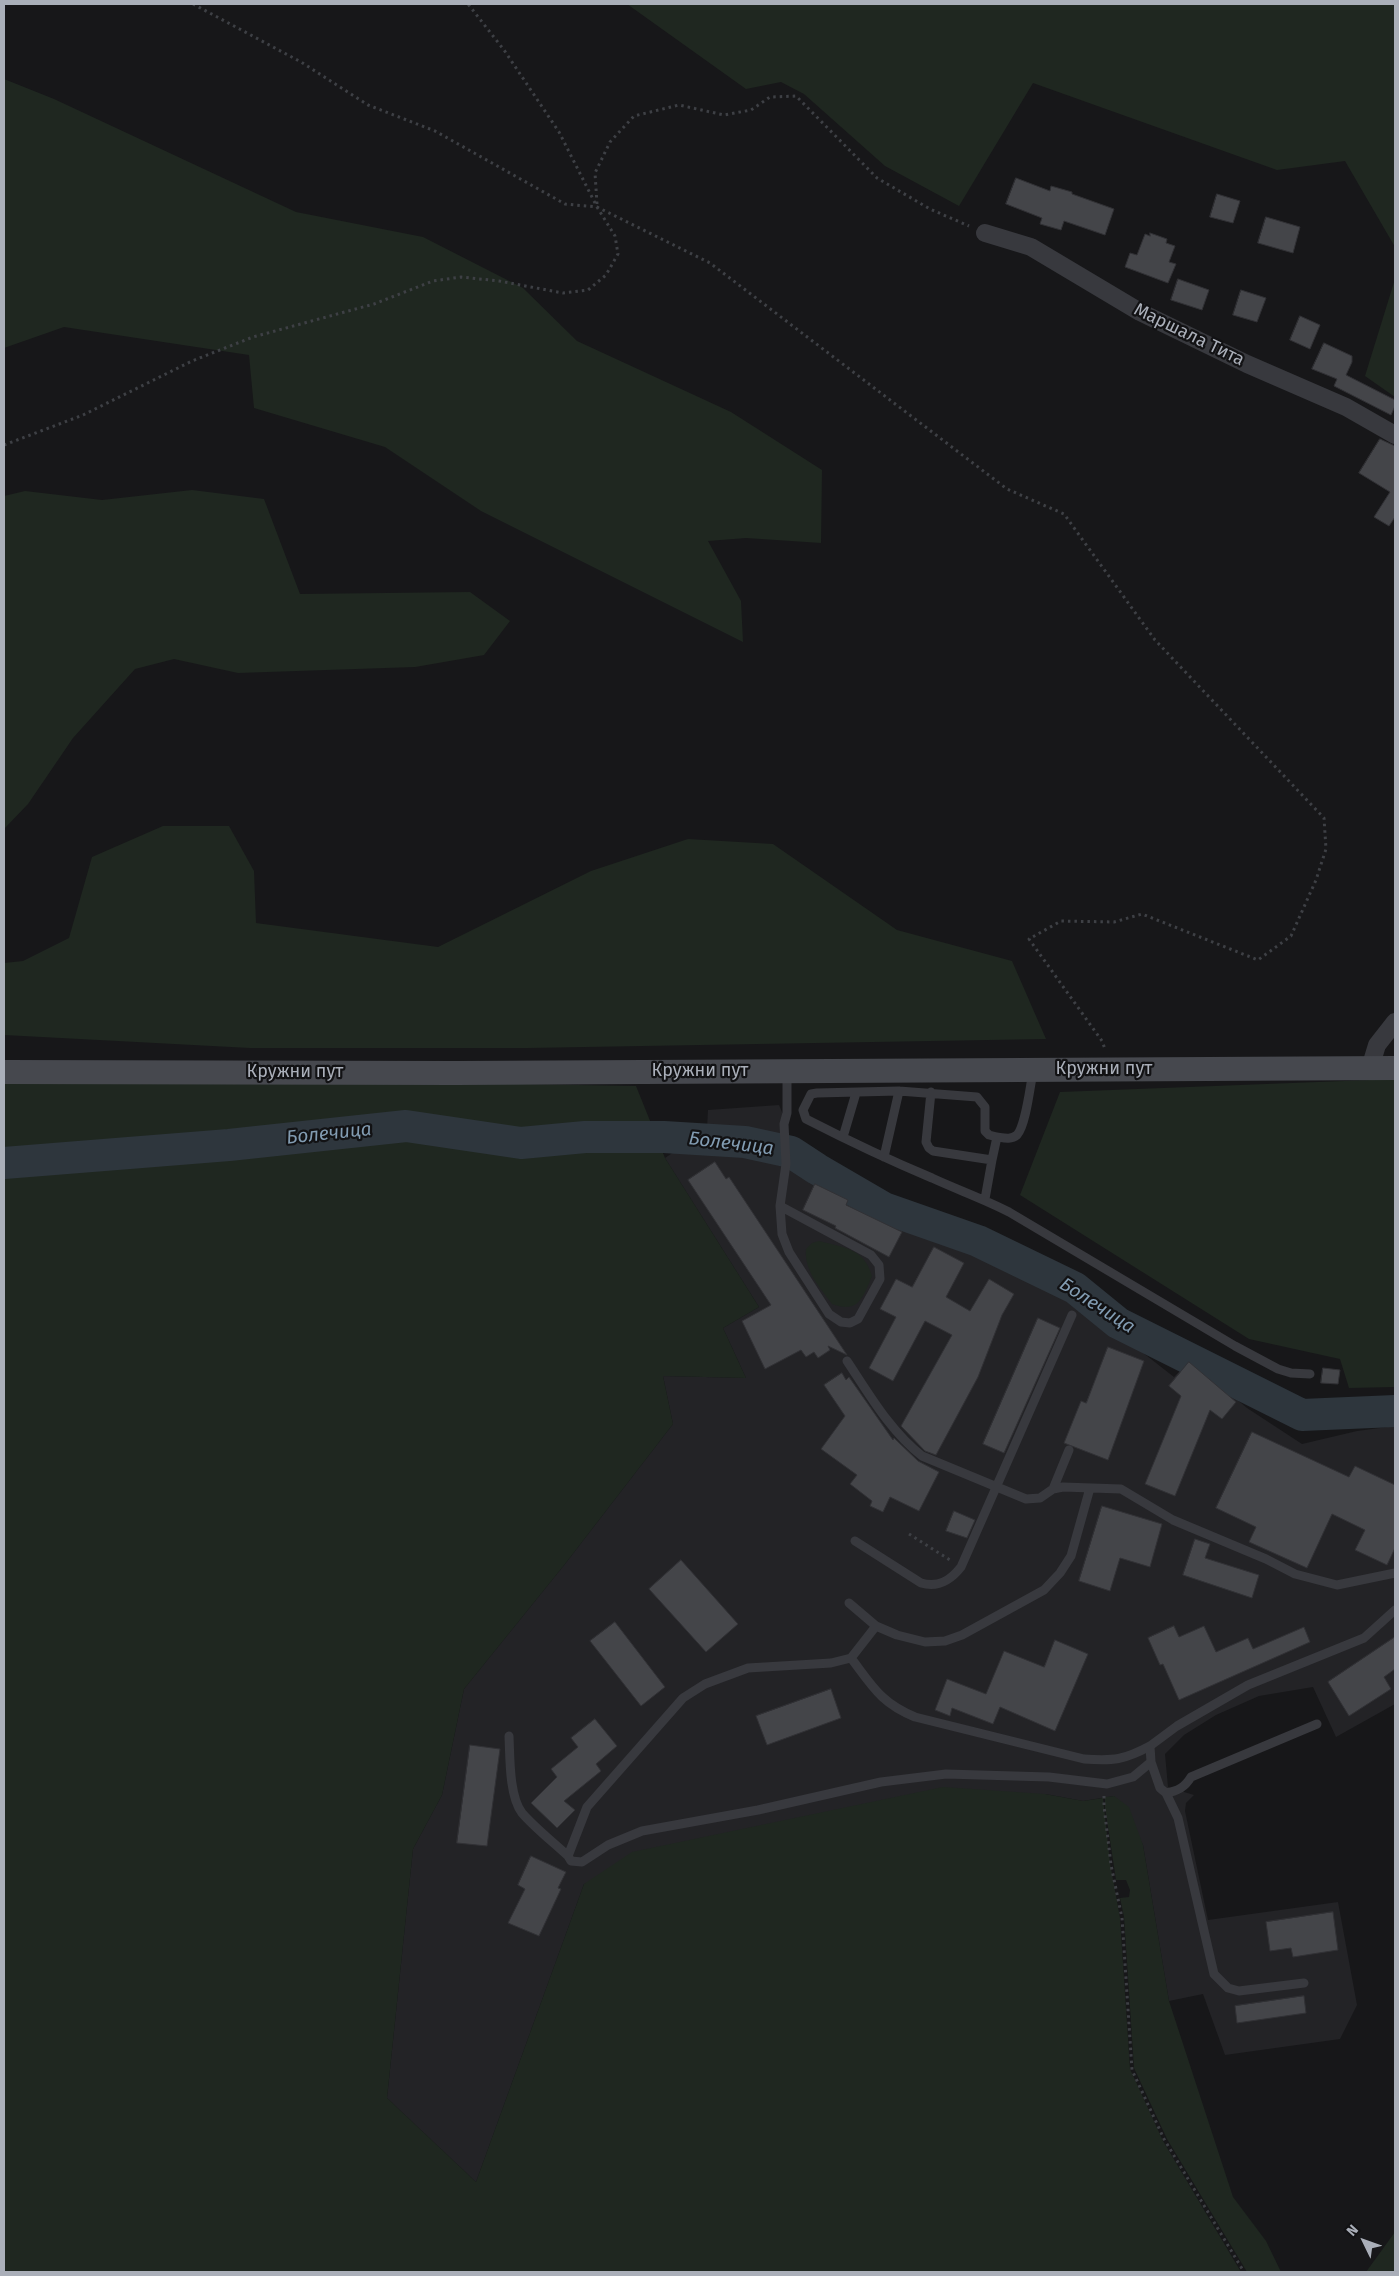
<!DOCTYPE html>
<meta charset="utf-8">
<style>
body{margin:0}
#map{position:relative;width:1399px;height:2276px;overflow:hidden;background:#171719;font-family:"Fira Sans",sans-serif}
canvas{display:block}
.frame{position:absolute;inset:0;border:5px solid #aaafb9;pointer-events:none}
.north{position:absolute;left:1339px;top:2216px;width:50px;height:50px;-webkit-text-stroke:4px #121214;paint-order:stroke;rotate:312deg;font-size:14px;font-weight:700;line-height:20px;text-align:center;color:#aaafb9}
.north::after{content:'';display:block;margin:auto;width:18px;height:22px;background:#aaafb9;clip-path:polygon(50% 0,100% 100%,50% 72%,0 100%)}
</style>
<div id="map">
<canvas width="1399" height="2276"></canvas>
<div class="frame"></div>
<div class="north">N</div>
</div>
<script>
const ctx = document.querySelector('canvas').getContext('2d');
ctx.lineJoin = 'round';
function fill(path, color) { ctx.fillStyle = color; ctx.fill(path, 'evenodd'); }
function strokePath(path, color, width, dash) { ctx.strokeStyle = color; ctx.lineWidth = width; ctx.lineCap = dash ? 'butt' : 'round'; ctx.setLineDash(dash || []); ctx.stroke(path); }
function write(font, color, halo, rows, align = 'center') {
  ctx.font = font + ' "Fira Sans",sans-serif'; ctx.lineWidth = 4.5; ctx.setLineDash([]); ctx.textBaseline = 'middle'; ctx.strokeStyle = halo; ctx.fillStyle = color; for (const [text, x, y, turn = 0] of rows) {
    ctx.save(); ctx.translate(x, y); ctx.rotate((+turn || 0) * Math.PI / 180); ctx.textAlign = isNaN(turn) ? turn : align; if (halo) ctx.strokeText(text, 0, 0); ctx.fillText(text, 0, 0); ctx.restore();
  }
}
const built = new Path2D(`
 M779,1105l6,14 5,30 132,76 161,81 91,71 16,-17 57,48 55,36 55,-13 38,-5v278l-59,33 -23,-50 -54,9 -43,19 -32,20 -19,19 3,33 26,8 -8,8 -1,8 23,109 130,-18 19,103 -17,34 -115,16 -22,-61 -34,7 -26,-156 -29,-49 -31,5 -38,-7 -461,90 -108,298 -89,-84 26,-249 29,-54 22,-106 101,-125 108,-140 -10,-48 83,2 -23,-50 36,-21 -94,-149 42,-29 1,-19z`);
const green = new Path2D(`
 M627,4h768v243l-50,-86 -68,9 -244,-87 -74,123 -74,-40 -81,-72 -23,-12 -35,7z
 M4,79l50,20 242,113 127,25 100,51 54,53 154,71 91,58 -1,73 -75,-5 -38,3 33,60 2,41 -262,-131 -96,-64 -131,-39 -5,-53 -185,-28 -60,21z
 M1395,279v118l-30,-21z
 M192,490l72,9 36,95 170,-2 40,29 -26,34 -69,12 -177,6 -64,-14 -39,10 -62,69 -45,66 -24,25v-333l21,-5 77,9z
 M163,826h66l25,45 2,52 182,24 153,-76 97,-32 85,5 124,86 115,31 34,78 -518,9h-278l-246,-13v-72l19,-2 46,-23 23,-81z
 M1395,1079v308l-46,1 -9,-29 -91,-20 -229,-144 40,-103z
 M293,1080l343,6 29,72 94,149 -36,21 23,50 -83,-2 10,48 -108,140 -101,125 -22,106 -29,54 -26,249 89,84 108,-298 48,-32 311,-65 102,7 38,7 20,-3 7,65 10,55 10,151 33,72 78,131h-1237v-1190z
 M819,1241c26,7 45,7 53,35 -9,21 -13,38 -40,28 -12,-17 -28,-33 -26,-55l6,-6z
 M1114,1796l15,11 14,38 26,156 64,196 33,44 15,31h-34l-80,-133 -33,-71 -10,-151 -4,-19 9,-1 1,-7 -4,-10h-10l-11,-73v-10z
 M1395,2232v40h-29z`);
const river = new Path2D(`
 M4,1163l225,-18 177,-19 115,17 64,-6h79l81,5 46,10 26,17 67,39 94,33 97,47 43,35 184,92 93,-4`);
const building = new Path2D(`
 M1016,178l34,13 1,-5 21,6v2l42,15 -9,26 -41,-14 -3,9 -21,-6 2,-6 -36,-14z
 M1217,194l23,7 -7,22 -23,-6z
 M1266,217l34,10 -7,26 -35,-10z
 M1150,233l17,6 -1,4 9,3 -6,16 7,2 -8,19 -43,-16 5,-14 7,2 8,-21 5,2z
 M1178,279l31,11 -7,20 -31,-10z
 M1241,290l25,8 -9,24 -24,-7z
 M1300,316l20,9 -10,24 -20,-9z
 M1324,343l28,13v6l-6,13 49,25v6l-4,9 -57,-29 3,-7 -25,-10z
 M1380,439l15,7v71l-6,9 -15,-9 16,-25 -31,-19z
 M715,1162l11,17 3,-2 118,178 -19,-9 2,4 -12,8 -4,-6 -8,5 -5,-7 -36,19 -23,-48 29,-16 -83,-125z
 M815,1184l33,16 -2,5 56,27 -13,25 -54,-29 1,-2 -33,-16z
 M934,1247l30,16 -18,34 24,14 19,-32 25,15 -12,21 -24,62 -42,78 -11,-4 -24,-25 51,-91 -27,-14 -32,60 -24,-13 27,-51 -16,-8 16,-30 16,8z
 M1038,1318l22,10 -56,125 -21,-9z
 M1108,1347l36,14 -36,99 -44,-17 17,-42 5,2z
 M1189,1362l47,40 -14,17 -12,-9 -35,86 -30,-12 36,-88 -12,-10z
 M1323,1368l17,2 -2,14 -17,-1z
 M842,1373l4,7 3,-3 44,63 1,-2 24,23 21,11 -20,39 -29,-14 -7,15 -13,-6 2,-5 -22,-17 7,-9 -36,-26 24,-33 -21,-31z
 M1252,1432l97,45 6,-11 40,19v63l-8,17 -32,-15 10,-20 -33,-16 -25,54 -58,-26 7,-15 -40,-19z
 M1102,1506l60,18 -12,43 -30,-9 -10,33 -31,-10z
 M954,1511l21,9 -8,18 -21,-7z
 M1195,1539l15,5 -5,14 54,17 -7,23 -69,-23z
 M681,1560l57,64 -32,28 -57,-63z
 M615,1622l50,65 -24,19 -51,-65z
 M1174,1626l5,11 25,-11 12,26 32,-14 5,11 51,-22 6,15 -131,58 -16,-36 -3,1 -12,-27z
 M1395,1637v32l-11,8 7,12 -42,27 -21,-34z
 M1055,1640l33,14 -33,77 -55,-24 -7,17 -41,-16 -2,8 -15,-6 12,-31 39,15 18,-43 40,16z
 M831,1689l10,29 -74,27 -11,-29z
 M595,1719l22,27 -21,18 5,7 -37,30 11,9 -18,18 -26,-25 26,-26 -6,-8 27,-22 -7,-9z
 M470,1745l30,4 -13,97 -30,-3z
 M531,1856l35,16 -8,16 3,1 -22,47 -31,-13 17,-34 -7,-4z
 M1333,1912l5,38 -45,7 -2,-9 -21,3 -4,-29z
 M1304,1996l2,17 -69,10 -2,-17z`);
const path = new Path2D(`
 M193,4l108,58 67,43 67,26 130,73 32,3 113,56 297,226 57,25 91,126 169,178 2,31 -10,31 -25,56 -33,24 -116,-46 -28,8 -53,-1 -32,18 73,102 3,8
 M597,204l-2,-31 15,-31 24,-26 45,-11 45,10 27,-5 19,-13 26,-1 81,82 53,31 39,17
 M4,445l79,-30 109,-54 61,-24 121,-33 59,-23 28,-4 38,4 64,12 25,-3 18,-15 12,-21 -3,-18 -18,-29 -38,-75 -55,-82 -36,-46
 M909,1534l41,26
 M1104,1796v10l7,59 11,53 10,152 32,69 80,133`);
const lane = new Path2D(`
 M931,1092l-5,50 3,6 4,3 59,9 -7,39
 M843,1137l13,-44
 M997,1137l-8,-2 -4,-4v-24l-8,-10 -78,-6 -82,2 -6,1 -8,16 3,9c41,21 83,41 126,59 26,12 52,21 77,34l226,134 43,23 13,4 19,1
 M884,1157l15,-66
 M992,1160l5,-23c7,1 14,3 20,-2 9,-10 13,-49 16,-63
 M780,1206l91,49 8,10 1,14 -22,40 -8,4 -9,-1 -12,-8 -40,-62 -7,-18 -2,-28 6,-42 -2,-40 3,-11v-41
 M847,1361c22,33 43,70 75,95l104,43 14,-1 13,-9 10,-2 58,2 52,31 93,39 29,15 42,11 58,-12
 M1053,1489l16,-39
 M855,1541l66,42c17,5 29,-2 40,-16l111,-252
 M849,1603l27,23 21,9 28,7 20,-1 17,-6 82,-45 16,-17 11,-17 19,-68
 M876,1626l-25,32 -20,5 -83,5 -43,16 -22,14 -96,109 -19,49 3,5 11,1 26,-17 34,-14 116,-21 123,-28 65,-8 103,3 58,7 26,-7 18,-15 -1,-16 27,-20 71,-41 116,-47 31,-28
 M851,1658c22,29 30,45 64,59l169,42c30,2 40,1 66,-13
 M509,1736c1,21 0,60 13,77 13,15 31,29 46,43
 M1151,1762l9,26 6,5c12,-2 19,-6 25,-16l126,-53
 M1166,1793l12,25 36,156 14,14 11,3 65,-8`);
const street = new Path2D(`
 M985,233l46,14 109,65 107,52 99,43 49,28
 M1370,1068l7,-23 18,-23`);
const secondary = new Path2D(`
 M4,1072l451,1 940,-5`);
const streetNames = [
 ["Маршала Тита",1189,335,26],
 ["Кружни пут",1104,1069],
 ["Кружни пут",700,1071],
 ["Кружни пут",295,1072]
];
const waterNames = [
 ["Болечица",329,1134,-6],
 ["Болечица",731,1144,7],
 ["Болечица",1097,1306,33]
];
fill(built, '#232326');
fill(green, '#1f2720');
strokePath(river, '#2e363d', 32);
fill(building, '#444549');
strokePath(building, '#313135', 1);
strokePath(path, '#3e4045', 3, [2.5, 4]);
strokePath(lane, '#38393e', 9);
strokePath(street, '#38393e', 18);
strokePath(secondary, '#46484e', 24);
write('18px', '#aaafb9', '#121214', streetNames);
write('italic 19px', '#829cb2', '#121214', waterNames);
</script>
